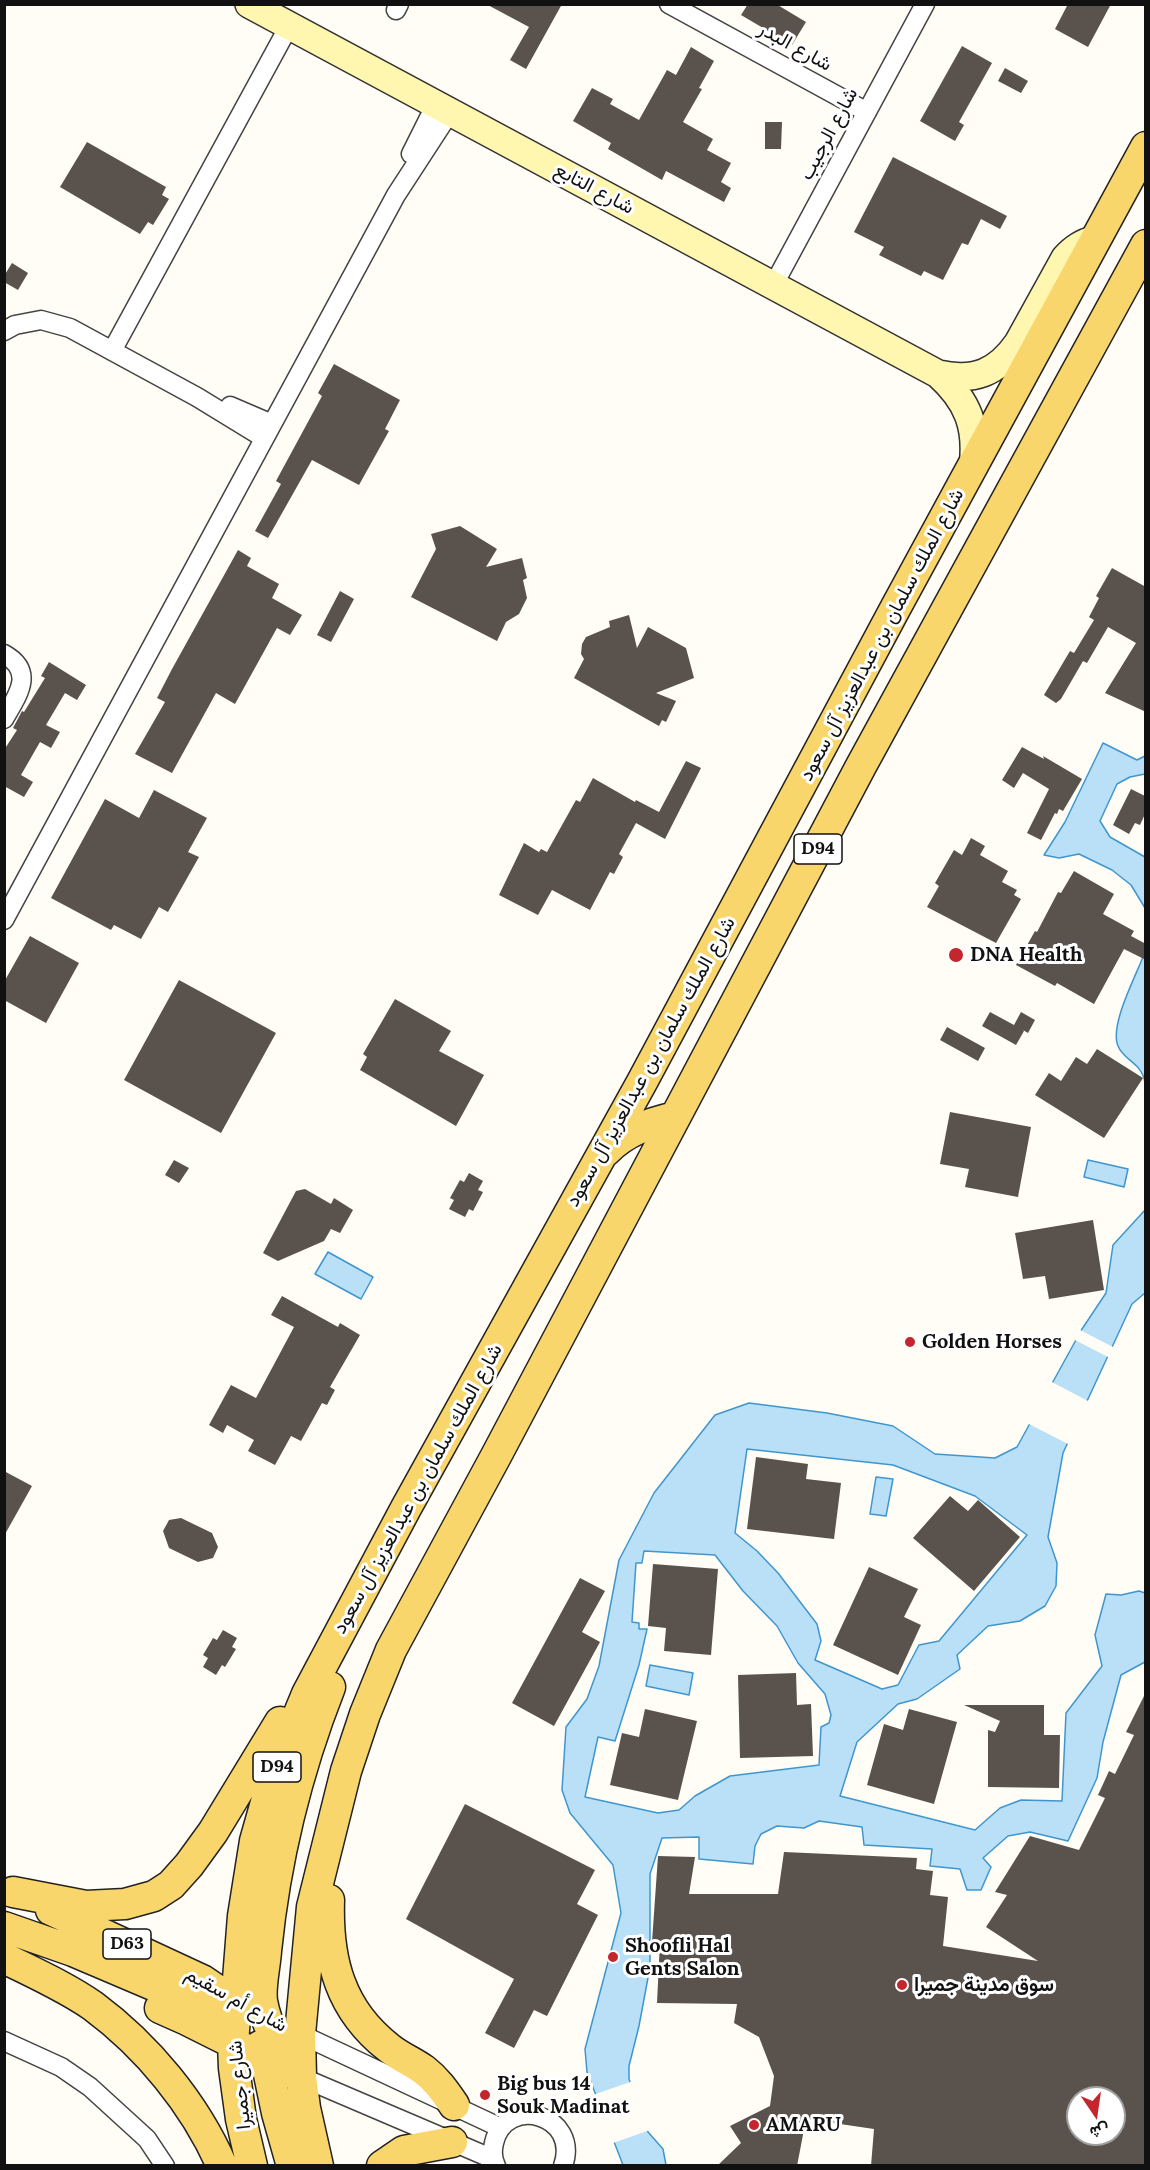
<!DOCTYPE html>
<meta charset="utf-8">
<style>
body{margin:0}
#map{position:relative;width:1150px;height:2170px;overflow:hidden;background:#fffdf5;font-family:Lora,Vazirmatn,serif}
canvas{display:block}
.frame{position:absolute;inset:0;border:6px solid #111;pointer-events:none}
.north{position:absolute;left:1066px;top:2086px;width:60px;height:60px;box-sizing:border-box;background:#fff;border:2px solid #a0a0a0;border-radius:50%;rotate:167deg;font-size:16px;font-weight:700;line-height:24px;text-align:center;color:#111}
.north::after{content:'';display:block;margin:auto;width:21px;height:27px;background:#c4262e;clip-path:polygon(50% 0,100% 100%,50% 72%,0 100%)}
</style>
<div id="map">
<canvas width="1150" height="2170"></canvas>
<div class="frame"></div>
<div class="north">ش</div>
</div>
<script>
const ctx = document.querySelector('canvas').getContext('2d');
ctx.lineJoin = 'round';
function fill(path, color) { ctx.fillStyle = color; ctx.fill(path, 'evenodd'); }
function strokePath(path, color, width, dash) { ctx.strokeStyle = color; ctx.lineWidth = width; ctx.lineCap = dash ? 'butt' : 'round'; ctx.setLineDash(dash || []); ctx.stroke(path); }
function write(font, color, halo, rows, align = 'center') {
  ctx.font = font + ' Lora,Vazirmatn,serif'; ctx.lineWidth = 6; ctx.setLineDash([]); ctx.textBaseline = 'middle'; ctx.strokeStyle = halo; ctx.fillStyle = color; for (const [text, x, y, turn = 0] of rows) {
    ctx.save(); ctx.translate(x, y); ctx.rotate((+turn || 0) * Math.PI / 180); ctx.textAlign = isNaN(turn) ? turn : align; if (halo) ctx.strokeText(text, 0, 0); ctx.fillText(text, 0, 0); ctx.restore();
  }
}
const water = new Path2D(`
 M1103,743l34,17 8,-4v18l-15,3 -13,7 -17,37 10,16 35,20v51l-14,-23 -19,-15 -33,-16 -20,4 -15,-3 21,-33z
 M1145,952v130c-4,-20 -21,-21 -27,-36 -9,-21 19,-72 27,-94z
 M1088,1160l40,9 -4,18 -40,-10z
 M1145,1210v83l-13,11 -69,149 -15,84 9,26 -1,23 -11,20 -25,15 -32,5 -31,29 3,14 -43,30 -19,5 -41,38 -17,54 135,34 25,-22 21,-8 41,1 4,-88 36,-47 -7,-31 11,-41 15,1 18,-4 6,2v69l-24,13 -18,67 -6,36 -29,63 -38,-9 -22,4 -25,22 8,9 -10,23h-14l-7,-21 -30,-3 2,-17 -68,-4 -2,-18 -43,-6 -15,7 -27,-2 -16,8 -6,12 -2,18 -54,-5v-22l-37,1 -12,36v93l-11,59 -10,40v13l19,53 15,17 3,16h-43l-36,-93 -2,-23 36,-136 -8,-48 -43,-52 -8,-23 4,-63 21,-28 12,-33 20,-106 35,-67 61,-78 34,-12 78,10 66,13 42,28 60,4 22,-11 65,-118 24,-36 7,-48zM747,1449l146,16 82,31 52,39 -88,106 -20,4 -21,40 -16,4 -67,-29 6,-19 -4,-17 -39,-51 -21,-22 -22,-18zM644,1551l71,4 28,36 34,35 21,37 27,31 6,21 -2,8 -8,4 -2,38 -89,11 -35,20 -16,14 -21,3 -73,-16 13,-60 17,4 24,-76 8,-36h-8v-6l-7,-1 4,-59h6z
 M328,1252l45,25 -12,22 -46,-25z
 M876,1477l17,2 -7,37 -16,-2z
 M650,1665l43,8 -4,22 -43,-9z`);
const pier = new Path2D(`
 M1078,1329l37,19 -5,10 -37,-19z
 M1050,1381l40,21 -20,43 -43,-22z
 M633,2081l17,49 -37,13 -20,-48z`);
const building = new Path2D(`
 M486,4h76l-36,65 -16,-9 19,-33z
 M748,4h28l30,18 -14,23 -51,-30z
 M1068,4h43l-23,43 -33,-18z
 M962,46l30,17 -33,59 5,3 -9,16 -35,-20z
 M691,47l23,14 -15,27 3,1 -19,33 30,17 -6,11 24,13 -10,19 10,6 -7,14 -58,-31 -4,9 -54,-31 3,-6 -38,-22 19,-33 21,11 -3,5 29,16 28,-50 9,5z
 M1005,68l23,13 -7,12 -23,-12z
 M765,122h17l-1,27h-16z
 M87,142l79,45 -4,8 7,4 -16,26 -5,-3 -8,12 -80,-47z
 M893,157l114,59 -7,13 -19,-10 -13,26 -6,-2 -19,37 -19,-9 -3,5 -42,-21 5,-8 -30,-15z
 M12,263l16,10 -10,17 -14,-8v-6z
 M334,364l66,36 -15,29 4,2 -30,54 -47,-25 -44,78 -13,-7 26,-47 -5,-3 46,-85 -4,-3z
 M460,526l37,23 -11,18 36,-9 5,20 -4,2 4,18 -8,16 -13,8 -9,19 -86,-44 25,-48 -5,-15z
 M238,550l13,8 -4,8 32,18 -7,14 30,17 -12,20 -13,-7 -42,76 -19,-11 -44,80 -37,-19 30,-52 -8,-4 15,-29z
 M1112,568l34,19v125l-41,-19 31,-50 -28,-16 -21,36 -4,-2 -22,38 -5,4 -12,-8 26,-44 4,2 20,-33 -5,-3 10,-19 -3,-2z
 M340,591l14,8 -23,43 -14,-7z
 M629,615l8,33 11,-21 38,21 8,30 -38,15 20,8 -10,21 -4,-2 -3,6 -85,-48 10,-19 -3,-5 1,-10 4,-7 24,-10 -1,-6z
 M49,662l37,23 -9,15 -12,-7 -19,32 14,7 -9,16 -11,-6 -19,33 12,7 -9,15 -20,-11v-36l13,-20 -4,-2 9,-17 2,1 21,-34 -4,-2z
 M1022,747l22,12 -1,-3 39,23 -19,32 -4,-2 -2,5 -2,-1 -14,27 -14,-7 22,-44 -26,-16 -9,15 -12,-8z
 M686,761l15,7 -36,71 -29,-16 -17,31 4,3 -9,17 -4,-2 -20,38 -38,-20 -14,25 -39,-20 25,-52 15,9 2,-3 6,3 29,-52 4,2 13,-24 42,24 1,-2 23,12z
 M1131,789l14,7v18l-5,11 -5,-2 -6,11 -16,-9z
 M154,790l53,28 -19,34 11,5 -31,55 -9,-5 -18,32 -27,-14 -3,5 -60,-32 54,-99 34,19z
 M971,838l14,8 -5,9 28,16 -6,11 15,8 -3,5 7,4 -25,44 -69,-36 12,-21 -4,-3 19,-33 8,5z
 M1074,871l40,23 -11,20 31,17 -3,5 15,8v16l-22,-11 -30,55 -37,-21 -2,3 -39,-21 19,-34 2,1 21,-40 3,1z
 M30,936l49,27 -33,60 -42,-23v-18z
 M179,980l97,53 -55,100 -97,-53z
 M395,999l56,32 -12,20 45,24 -28,51 -96,-56 7,-13 -4,-3z
 M990,1012l24,13 7,-13 14,8 -7,13 -5,-3 1,1 -8,14 -34,-19z
 M947,1027l38,21 -7,13 -38,-21z
 M1097,1049l46,29 -39,60 -69,-43 14,-22 12,8 15,-24 11,7z
 M950,1112l81,15 -13,70 -53,-10 4,-18 -29,-5z
 M174,1160l15,8 -10,15 -14,-8z
 M469,1173l14,8 -5,9 5,2 -10,19 -4,-2 -4,8 -16,-8 5,-9 -4,-2 10,-18 4,2z
 M305,1189l26,15 3,-6 19,12 -13,23 -9,-4 -7,12 -46,20 -15,-8 33,-62z
 M1093,1220l11,70 -55,9 -4,-23 -22,3 -8,-46z
 M282,1296l56,31 2,-4 20,12 -30,52 5,3 -8,15 -5,-2 -21,38 -10,-5 -16,29 -27,-14 6,-11 -27,-15 -4,8 -14,-8 22,-40 25,13 38,-71 -23,-12z
 M756,1457l52,7 -2,15 35,4 -7,56 -87,-10z
 M4,1471l28,15 -28,50z
 M950,1496l18,15 10,-11 42,37 -46,54 -61,-53z
 M181,1518l31,15 6,14 -5,11 -15,4 -29,-14 -6,-17 6,-11z
 M653,1564l65,5 -7,86 -47,-4 2,-23 -18,-2z
 M869,1567l49,22 -14,28 17,8 -23,50 -65,-30z
 M580,1578l25,13 -23,41 18,10 -46,84 -42,-23z
 M223,1630l14,8 -5,9 4,2 -11,18 -3,-2 -6,10 -13,-8 5,-9 -5,-3 10,-17 4,2z
 M796,1673l1,32 14,-1 2,52 -73,2 -2,-83z
 M1146,1692v474h-275l3,-37 -68,-10 -9,47h-80l24,-23 -11,-17 40,-20 4,-30 -15,-39 -25,-14 3,-19 -80,-1 3,-61h-8l6,-86 37,1 -6,37h89l6,-42 133,6 -1,11 17,2 -3,24 18,2 -5,49 95,15 -52,-34 21,-32 -12,-3 35,-56 49,14 26,-52 -7,-3 6,-13 5,-11 6,3 19,-39 -8,-3zM1078,2098h36v36h-36z
 M964,1705h80v30h16l-1,53 -71,-1v-57l7,2 5,-11z
 M645,1709l52,12 -19,79 -68,-15 12,-52 17,4z
 M909,1709l48,13 -23,82 -67,-19 17,-61 19,6z
 M465,1804l130,66 -18,34 21,11 -51,101 -13,-6 -20,38 -29,-15 29,-54 -108,-60z`);
const street = new Path2D(`
 M669,4l198,108
 M396,10l3,-6
 M411,154l25,-50
 M773,286l152,-282
 M4,331l11,-6 26,-5 29,8 127,69 67,41
 M112,351l177,-325
 M230,406l42,18
 M4,654c32,18 13,42 0,65
 M4,920l392,-725 54,-83
 M300,2034l201,94
 M4,2041l57,26 29,20 57,52 18,27
 M301,2077l192,82
 M496,2166c-4,-8 -4,-15 -2,-23 11,-49 87,-29 69,23`);
const secondary = new Path2D(`
 M249,4l689,370c30,27 40,53 35,93
 M938,374c36,8 59,-1 80,-31l47,-85c9,-10 17,-15 31,-19`);
const primary = new Path2D(`
 M606,1151c19,-20 44,-28 69,-34
 M13,1892l73,14 39,-2 29,-8 17,-11 18,-20 24,-33 67,-110
 M329,1900c-2,60 11,110 60,148 11,9 24,14 35,22 13,10 21,22 30,35
 M51,1910l151,70 41,28
 M4,1927l69,24 120,51 32,4 28,-5
 M4,1958c30,15 62,29 89,48 54,40 102,98 129,160
 M160,2008l27,12 110,55
 M260,2046l6,14 11,53 15,53
 M301,2077c-18,-22 -34,-47 -39,-76 -2,-15 3,-34 4,-50 9,-90 31,-180 64,-264
 M252,2166l-11,-47 -7,-51 -1,-25 10,-127 12,-75 19,-67 33,-80 99,-186 236,-426 254,-475 250,-460
 M318,2166l-13,-58 -4,-31 -1,-43 12,-127 34,-136 19,-57 26,-64 105,-194 365,-690 285,-521
 M382,2166l22,-15 48,-9`);
const markers = [
 [956,955,8,"#c4262e"],
 [910,1342,6,"#c4262e"],
 [613,1957,6,"#c4262e"],
 [902,1985,6,"#c4262e"],
 [485,2095,6,"#c4262e"],
 [754,2125,6,"#c4262e"]
];
const shields = [
 [818,849,48],
 [277,1767,48],
 [127,1944,48]
];
const shieldNames = [
 ["D94",818,849],
 ["D94",277,1767],
 ["D63",127,1944]
];
const streetNames = [
 ["شارع البدر",795,47,29],
 ["شارع الرجيب",829,134,-62],
 ["شارع التابع",594,189,28],
 ["شارع الملك سلمان بن عبدالعزيز آل سعود",882,635,-62],
 ["شارع الملك سلمان بن عبدالعزيز آل سعود",651,1062,-61],
 ["شارع الملك سلمان بن عبدالعزيز آل سعود",418,1489,-61],
 ["شارع أم سقيم",236,2000,29],
 ["شارع جميرا",240,2085,-96]
];
const poiNames = [
 ["DNA Health",970,955],
 ["Golden Horses",922,1342],
 ["Shoofli Hal",625,1946],
 ["Gents Salon",625,1969],
 ["سوق مدينة جميرا",914,1985],
 ["Big bus 14",497,2084],
 ["Souk Madinat",497,2107],
 ["AMARU",766,2125]
];
fill(water, '#b9e0f7');
strokePath(water, '#3f96cf', 1.5);
fill(pier, '#fffdf5');
fill(building, '#5a524d');
strokePath(street, '#444', 21);
strokePath(secondary, '#333', 30);
strokePath(primary, '#222', 33);
strokePath(street, '#fff', 18);
strokePath(secondary, '#fff6b0', 27);
strokePath(primary, '#f9d66b', 30);
for (const [x, y, r, color] of markers) { const dot = new Path2D(); dot.arc(x, y, r, 0, 2 * Math.PI); ctx.fillStyle = color; ctx.fill(dot); strokePath(dot, '#fff', 2); }
for (const [x, y, w] of shields) { const box = new Path2D(); box.roundRect(x - w / 2, y - 15, w, 30, 4.5); ctx.fillStyle = '#fff'; ctx.fill(box); strokePath(box, '#111', 1.5); }
write('bold 18px', '#111', null, shieldNames);
write('20px', '#111', '#fff', streetNames);
write('bold 20px', '#111', '#fff', poiNames, 'left');
</script>
